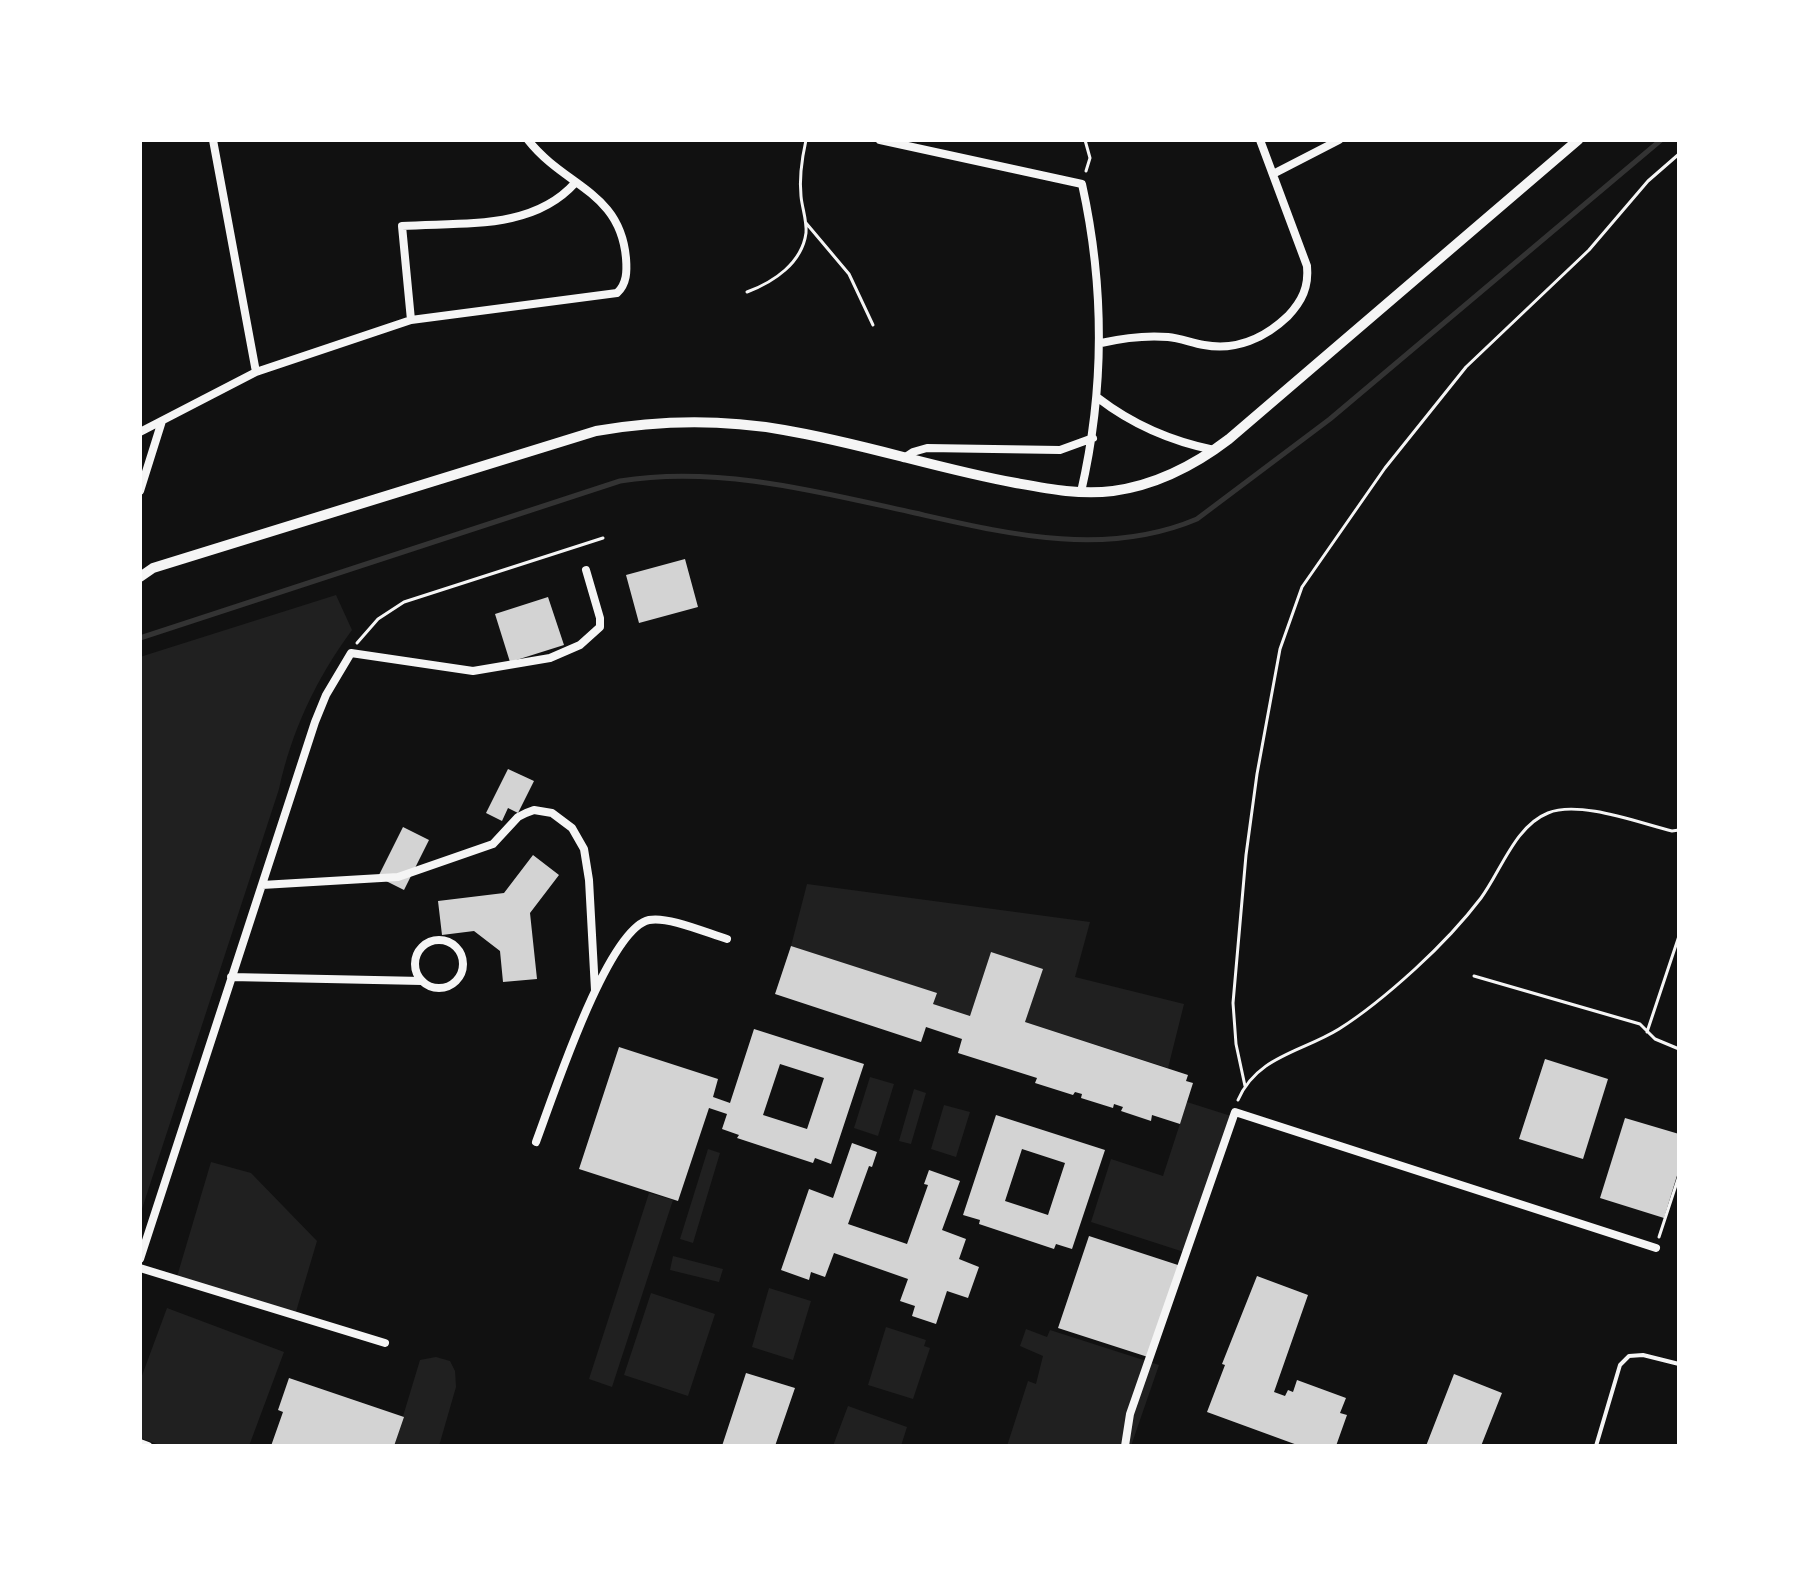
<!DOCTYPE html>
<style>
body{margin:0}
#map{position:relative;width:1819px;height:1586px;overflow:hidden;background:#111;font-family:Poppins,sans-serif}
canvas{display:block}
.frame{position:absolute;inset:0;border:142px solid #fff;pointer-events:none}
</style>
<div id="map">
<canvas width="1819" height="1586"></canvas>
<div class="frame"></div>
</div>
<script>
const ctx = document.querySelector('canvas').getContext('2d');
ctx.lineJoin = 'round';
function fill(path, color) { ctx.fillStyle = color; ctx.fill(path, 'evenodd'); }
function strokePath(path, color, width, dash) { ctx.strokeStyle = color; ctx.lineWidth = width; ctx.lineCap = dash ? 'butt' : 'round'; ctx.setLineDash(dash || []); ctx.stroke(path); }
const green = new Path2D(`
 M336,595l16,35c-36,49 -60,100 -73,159l-139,426v-558z
 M807,884l283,38 -15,55 109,27 -16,64 -143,-46 17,-53 -51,-17 -21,64 -37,-12 3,-11 -145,-47z
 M870,1077l24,7 -16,52 -24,-8z
 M914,1089l12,4 -15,51 -12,-3z
 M1187,1102l44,14 -44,137 -96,-31 20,-63 52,17z
 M944,1105l26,7 -14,45 -25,-8z
 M708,1149l12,4 -27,90 -13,-4z
 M211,1162l40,11 66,68 -22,74 -119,-35z
 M649,1193l24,7 -61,187 -23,-8z
 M673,1256l50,13 -4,13 -49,-12z
 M769,1288l42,13 -18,59 -41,-13z
 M651,1293l64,21 -27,82 -64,-21z
 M167,1308l117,44 -35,94h-86l-23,-8v-57z
 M886,1327l40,13 -2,6 6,2 -17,51 -45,-14z
 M1026,1329l21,8 3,-7 109,35 -28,81h-124l21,-65 8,3 7,-28 -23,-10z
 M436,1357l14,4 5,10 1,16 -17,59h-45l26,-86z
 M848,1406l59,21 -6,19h-68z`);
const stream = new Path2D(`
 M140,638l480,-157c98,-16 200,11 295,32 93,21 190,45 282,6l133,-100 331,-279`);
const building = new Path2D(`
 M685,559l13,48 -59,16 -13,-48z
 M548,597l16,48 -54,17 -15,-48z
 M508,769l26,12 -16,32 -10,-5 -6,13 -16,-8z
 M403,827l26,13 -25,50 -26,-13z
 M533,855l26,20 -29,38 7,66 -34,3 -3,-31 -26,-20 -32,4 -4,-34 66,-8z
 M791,946l146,47 -4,11 37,12 21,-64 52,17 -18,53 163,53 -2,6 7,2 -13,41 -28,-9 -1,6 -30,-10 2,-4 -9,-3 -1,4 -32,-10 1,-4 -7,-2 -2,3 -38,-12 2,-5 -79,-25 4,-14 -36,-12 -5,15 -146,-48z
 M754,1029l110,35 -33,100 -16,-6 -2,5 -76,-25 2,-3 -17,-6 5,-15 -18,-6 -31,93 -99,-32 40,-122 99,32 -5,18 17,6zM780,1064l44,14 -17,51 -44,-14z
 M1545,1059l63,20 -25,80 -64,-20z
 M996,1115l109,35 -33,99 -16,-5 -2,5 -75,-25 1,-4 -17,-5zM1022,1149l43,14 -17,52 -43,-14z
 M1625,1118l54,16v35l-15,49 -64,-20z
 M852,1143l25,9 -5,15 -3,-1 -21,58 59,20 21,-59 -4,-1 5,-14 31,11 -18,49 24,9 -7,20 20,8 -11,31 -21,-7 -11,33 -24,-8 3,-10 -15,-5 8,-22 -74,-26 -9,24 -14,-5 -2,8 -28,-10 28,-81 24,9z
 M1089,1236l92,30 -30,92 -93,-30z
 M1257,1276l51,19 -34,97 11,4 3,-6 5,2 4,-12 49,18 -6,15 7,2 -11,31h-36l-93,-34 18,-47 -3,-1z
 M746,1373l49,15 -20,58h-53z
 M1454,1374l48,19 -21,53h-55z
 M289,1378l115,39 -10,29h-123l12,-34 -5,-2z`);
const path = new Path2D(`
 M1085,140l5,18 -4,13
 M806,223l43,51 24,51
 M747,292c27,-10 55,-29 59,-59 1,-13 -4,-25 -5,-37 -2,-19 1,-38 5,-56
 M357,643l21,-24 26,-17 199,-64
 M1474,976l166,48 15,15 24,10
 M1647,1032l32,-96
 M1245,1086l-9,-42 -3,-41 13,-148 11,-81 23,-125 22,-62 83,-119 81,-101 123,-117 59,-69 31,-27
 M1238,1100c19,-44 64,-48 101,-71 27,-17 53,-39 76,-60 24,-22 47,-46 66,-71 20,-27 34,-72 67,-85 31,-13 91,10 124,18l7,-1
 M1659,1237l20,-61`);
const service = new Path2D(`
 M1596,1446l24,-81 9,-9 14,-1 36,9`);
const minor = new Path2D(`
 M213,140l43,232
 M880,140l202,44c23,104 23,204 -1,308
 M1273,174l66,-34
 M411,320l-9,-94c59,-4 130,5 173,-43
 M1101,343c22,-5 44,-8 67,-6 12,1 24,6 36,8 32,6 61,-7 84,-29 14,-15 21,-29 19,-50l-47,-126
 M1098,398c35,27 72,43 116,52
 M140,432l116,-60 155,-52 206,-27c10,-9 10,-22 9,-35 -6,-67 -61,-71 -98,-118
 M904,458l9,-6 14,-4 133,2 33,-12
 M140,491l22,-70
 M262,885l136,-8 95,-33 25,-27 8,-4 8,-3 18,3 20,15 12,21 5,31 6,110
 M415 964a24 24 0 1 1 48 0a24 24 0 1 1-48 0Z
 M231,977l191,4
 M536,1142c16,-42 71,-213 113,-222 19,-4 58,13 78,19
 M140,1259l175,-537 11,-27 25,-42 122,18 77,-13 30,-13 20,-18v-9l-14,-48
 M140,1268l245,75
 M140,1443l8,3
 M1125,1446l5,-32 105,-302 421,136`);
const tertiary = new Path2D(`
 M140,577l13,-9 443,-137c63,-11 125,-12 188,-1 78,13 154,39 232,53 33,6 64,12 97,8 44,-6 82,-26 116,-52l349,-299`);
fill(green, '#202020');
strokePath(stream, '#333', 5);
fill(building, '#d3d3d3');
strokePath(path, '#f5f5f5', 3);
strokePath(service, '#f5f5f5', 4);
strokePath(minor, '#f5f5f5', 8);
strokePath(tertiary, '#f5f5f5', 10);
</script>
